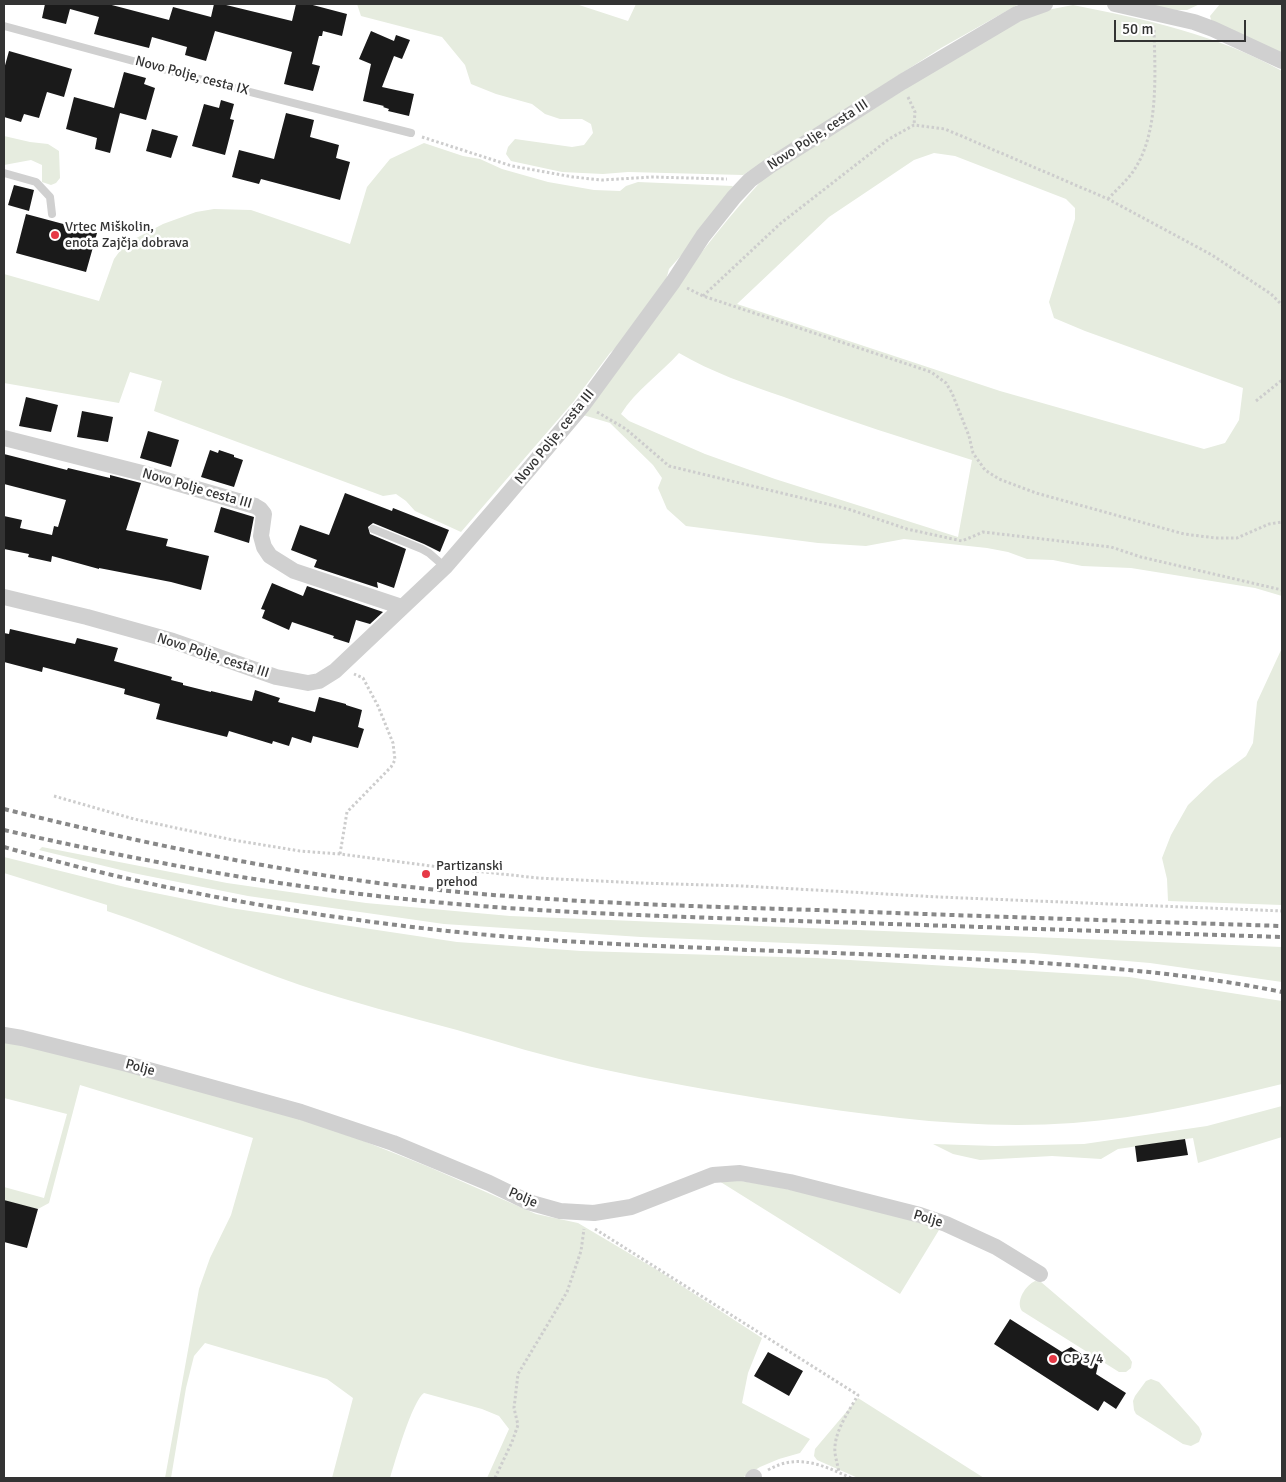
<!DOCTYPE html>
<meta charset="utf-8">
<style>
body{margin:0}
#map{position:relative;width:1286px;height:1482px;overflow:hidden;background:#fff;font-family:Signika,sans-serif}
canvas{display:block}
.frame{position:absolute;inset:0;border:5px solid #333;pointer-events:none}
.scale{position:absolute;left:1114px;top:20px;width:132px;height:22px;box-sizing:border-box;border:2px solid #333;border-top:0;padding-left:6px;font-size:15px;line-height:18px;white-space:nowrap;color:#333;-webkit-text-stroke:4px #fff;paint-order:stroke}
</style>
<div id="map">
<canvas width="1286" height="1482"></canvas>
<div class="frame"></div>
<div class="scale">50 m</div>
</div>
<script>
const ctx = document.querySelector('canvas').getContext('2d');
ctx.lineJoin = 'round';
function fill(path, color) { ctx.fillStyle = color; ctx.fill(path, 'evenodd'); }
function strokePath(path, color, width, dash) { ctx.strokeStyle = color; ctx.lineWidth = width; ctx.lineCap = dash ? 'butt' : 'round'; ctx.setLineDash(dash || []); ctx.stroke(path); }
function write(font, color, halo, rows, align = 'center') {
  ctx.font = font + ' Signika,sans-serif'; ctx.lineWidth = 5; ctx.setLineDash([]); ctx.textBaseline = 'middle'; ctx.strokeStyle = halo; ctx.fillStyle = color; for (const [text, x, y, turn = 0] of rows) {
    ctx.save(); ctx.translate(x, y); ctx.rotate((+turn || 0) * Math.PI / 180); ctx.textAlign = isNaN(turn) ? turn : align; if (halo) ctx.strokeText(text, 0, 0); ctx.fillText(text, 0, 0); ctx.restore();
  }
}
const green = new Path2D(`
 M357,4h219l52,17 8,-17h383l-78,44 -198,127 -115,-3 -25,2 -41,-2 -51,-11 -5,-7 2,-7 7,-8 57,8 12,-2 9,-12 -2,-9 -9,-5h-22l-15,-5 -13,-10 -36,-10 -25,-10 -6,-19 -23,-28 -81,-21z
 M1141,4h59l-13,6h-11z
 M1220,4h62v51l-70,-32 -2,-7z
 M1073,5c72,14 145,30 209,66v525l-27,-8 -124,-20 -49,-2 -29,-6 -26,-1 -19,-7 -21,-4 -83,-9 -38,7 -48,-3 -132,-17 -19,-17 -9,-21 4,-10 -9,-13 -43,-42 -27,-8c58,-80 114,-164 181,-237l184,-116 74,-42 25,-10zM934,153l21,3 111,43 9,9v11l-26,83 5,16 31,13 158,57 -4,32 -14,23 -21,6 -204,-58 -263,-87 92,-87 85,-57zM679,353c32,19 70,32 105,44 62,23 125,43 188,63l-14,77 -183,-58 -70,-25 -76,-33 -8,-7c15,-24 39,-40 58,-61z
 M4,136l26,6 18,2 11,7 1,27 -4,5 -5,2 -9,-3v-17l-11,-5 -27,5z
 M424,143l39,13 17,3 22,10 46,13 46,8 26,1 6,-5 12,-4 95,4 -40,56 -24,27 -3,11 -43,61 -13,12 -36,48 -113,131 -46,-21 -9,-10 -10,-7 -13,2 -229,-85 8,-30 -32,-9 -11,31 -115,-20v-109l95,27 15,-42 11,-15 38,-20 33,-12 18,-3 37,1 99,34 17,-57 23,-28z
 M1282,648v257l-114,-4 -1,-22 -5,-21 9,-23 17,-30 26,-25 32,-24 7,-13 4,-41z
 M42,847l185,36 139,20 144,13 772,31v35l-132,-19 -117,-10 -392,-16 -197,-13 -196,-28 -115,-23 -94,-23z
 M4,857l121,30 105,21 227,34 124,9 236,7 312,19 153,24v83c-69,17 -138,34 -209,39 -97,7 -194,-6 -290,-21 -64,-10 -128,-21 -191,-35 -45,-10 -90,-24 -135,-37 -52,-14 -106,-28 -157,-45 -66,-22 -128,-53 -193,-74v-6l-103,-32z
 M4,1040l226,58 111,34 88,35 107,47 42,9 81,48 103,67 -14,35 -6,30 68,36 -10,14 -21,6 -19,8 -18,11h-255l22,-49 -10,-13 -17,-7 -58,-16c-12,8 -29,69 -34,85h-58l21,-80 -26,-19 -122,-36 -11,13 -8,32 -15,90h-6l34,-189 11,-31 21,-43 22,-77 -173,-53 -31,118 -11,6 -34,-8v-14l40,11 23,-84 -63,-16z
 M1282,1106v31l-84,26 -5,-25 -75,11 -17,10 -49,-3 -72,4 -27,-6 -20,-10 62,2 89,-2 123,-18z
 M729,1179c71,10 140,29 208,49l2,2 -39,64 -181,-113z
 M1035,1281l6,1 88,75 3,5 -1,6 -5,4h-7l-97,-61c-7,-10 4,-26 13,-30z
 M1151,1379l8,3 40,45 3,7 -3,8 -8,4 -8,-2 -47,-30 -2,-4 -1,-9 2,-5 11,-15z
 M858,1398l126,80h-126l-41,-18 -3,-4 1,-7z`);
const building = new Path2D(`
 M45,4h63l61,16 4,-13 38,10 3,-13h8l70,17 4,-17h13l38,10 -5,22 -19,-5 -1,5h-3l-7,28 8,2 -7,25 -29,-7 8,-32 -77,-21 -9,30 -21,-6 2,-8 -35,-10 -3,11 -55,-14 5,-17 -29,-8 -4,15 -24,-6z
 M371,31l23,10 2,-6 14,5 -8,19 -8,-3 -12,31 32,7 -5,22 -21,-5 1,-2 -6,-2 1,-1 -21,-5 8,-37 -12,-5z
 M9,51l63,18 -8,28 -17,-5 -8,26 -15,-4 -3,8 -17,-5v-48z
 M124,72l22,6 -2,6 11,4 -9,32 -26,-7 -10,40 -15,-4 2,-11 -31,-9 8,-32 40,11z
 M221,100l13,4 -4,15 4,1 -9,35 -33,-9 12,-42 15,4z
 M286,113l28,7 -4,17 29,8 -3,13 14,4 -10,38 -79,-21 -2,5 -27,-7 7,-27 35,9z
 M152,129l26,7 -7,22 -25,-7z
 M14,185l20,5 -5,21 -21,-6z
 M26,214l71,19 -11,39 -70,-19z
 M26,397l32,8 -7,27 -32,-6z
 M82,411l31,6 -5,25 -31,-5z
 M148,431l31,9 -8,27 -31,-9z
 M210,450l8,3 1,-3 15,5v2l9,3 -9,27 -33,-10z
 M4,454l63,16 1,-2 42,10v-3l31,8 -15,47 42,9 -2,7 43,10 -8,34 -30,-8 -72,-14v1l-47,-13 -1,6 -23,-5 1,-3 -25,-5v-33l18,4 -2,8 32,7 2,-9 4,1 8,-27 -62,-16z
 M345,493l47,18 1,-3 56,22 -9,22 -16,-8 -51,-21 -5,4 2,7 36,15 -12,39 -17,-6 1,6 -64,-21 3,-7 -26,-10 9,-25 29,10z
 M221,507l33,10 -5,26 -35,-11z
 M272,583l31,13 4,-10 76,26 -13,12 -14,-4 -7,23 -16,-5 1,-2 -42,-14 -3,8 -27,-12 3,-8 -4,-1z
 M10,629l65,15 2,-6 41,10 -4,13 58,16 -1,3 12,3v2l28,7v-1l41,10 3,-11 25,8 -2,4 37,10 4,-15 27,7v1l16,5 -4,17 6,2 -6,19 -45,-12 -2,7 -19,-6 -3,9 -16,-5 -1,3 -43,-13 -2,6 -71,-18 4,-15 -36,-10 1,-5 -82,-22 -1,5 -38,-10v-29l5,1z
 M1185,1139l3,16 -51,7 -2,-16z
 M4,1200l34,9 -11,39 -23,-6z
 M1010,1319l52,33 9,-5 27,18 -2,9 30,19 -10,16 -12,-8 -6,10 -104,-67z
 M768,1352l35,19 -14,25 -35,-20z`);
const path = new Path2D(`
 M908,97l7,15 -1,13
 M422,137l90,29 61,11 29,3 50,-3 75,2
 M1108,199c9,-10 21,-20 28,-32 23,-38 19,-95 18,-138
 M687,288l16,8 228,76 15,11 6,10 17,43 4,17 12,17 14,9 37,14 148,41 32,4h21l32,-14 13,-2
 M703,296l78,-73 108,-84 25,-14 31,4 163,70 104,56 59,39 11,11
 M1256,401l26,-21
 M597,412l29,17 43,37 179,43 59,20 55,12 21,-9 128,15 30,10 141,33
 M54,796l80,23 99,21 67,11 40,3 99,13 99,11 102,5 103,3 196,11 343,14
 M340,854l7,-42 44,-45 4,-7 -2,-17 -15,-37 -15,-28 -9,-4
 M595,1229l263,166c-9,16 -25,38 -23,58 1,7 3,13 4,20
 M768,1470c29,-17 55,-5 83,8
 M495,1478l17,-36 6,-17 -4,-17 4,-34 49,-82 14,-41 3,-22`);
const service = new Path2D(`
 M4,26l203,55 204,52
 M4,173l32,9 14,15 2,17
 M373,529l49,20 7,4 16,14`);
const minor = new Path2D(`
 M1115,4l79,18 19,7 69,32
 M4,438l138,35 113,33 5,3 4,5 -3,22 3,11 6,9 24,15 108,36
 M4,597l83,20 86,24 103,36 32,6 11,-2 16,-10 110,-104 57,-66 81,-96 90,-123 30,-46 31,-39 16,-17 21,-15 131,-83 115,-68 28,-10
 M4,1035l18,3 105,26 174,48 92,31 96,40 39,19 32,9 34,2 37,-6 82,-32 27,-2 50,9 130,33 26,9 50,23 44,27
 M753,1478l1,-1`);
const rail = new Path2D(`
 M4,809c134,33 269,62 406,78 135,15 271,19 407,23 155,6 310,11 465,16
 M4,830c132,30 266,55 401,69 130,14 262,17 393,22 161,5 323,11 484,16
 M4,847c165,47 335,75 506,90 79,7 159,9 239,13 93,3 187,7 280,12 85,6 170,13 253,30`);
const markers = [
 [55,235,5,"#e63946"],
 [426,874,5,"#e63946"],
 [1053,1359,5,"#e63946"]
];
const streetNames = [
 ["Novo Polje, cesta IX",192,76,15],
 ["Novo Polje, cesta III",818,135,-33],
 ["Novo Polje, cesta III",555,437,-51],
 ["Novo Polje cesta III",197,489,16],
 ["Novo Polje, cesta III",213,656,18],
 ["Polje",140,1068,15],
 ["Polje",523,1198,23],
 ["Polje",928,1219,17]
];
const poiNames = [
 ["Vrtec Miškolin,",65,227],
 ["enota Zajčja dobrava",65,243],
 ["Partizanski",436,866],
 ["prehod",436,882],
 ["CP 3/4",1063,1359]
];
fill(green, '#e6ecdf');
fill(building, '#1a1a1a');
strokePath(path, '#cdcdcd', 3, [2.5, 2.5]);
strokePath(service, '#d0d0d0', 8);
strokePath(minor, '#d0d0d0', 16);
strokePath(rail, '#888', 4, [5, 4]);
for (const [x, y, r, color] of markers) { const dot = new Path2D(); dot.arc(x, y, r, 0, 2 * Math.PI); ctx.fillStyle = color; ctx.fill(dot); strokePath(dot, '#fff', 2); }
write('14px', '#333', '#fff', streetNames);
write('14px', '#333', '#fff', poiNames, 'left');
</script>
